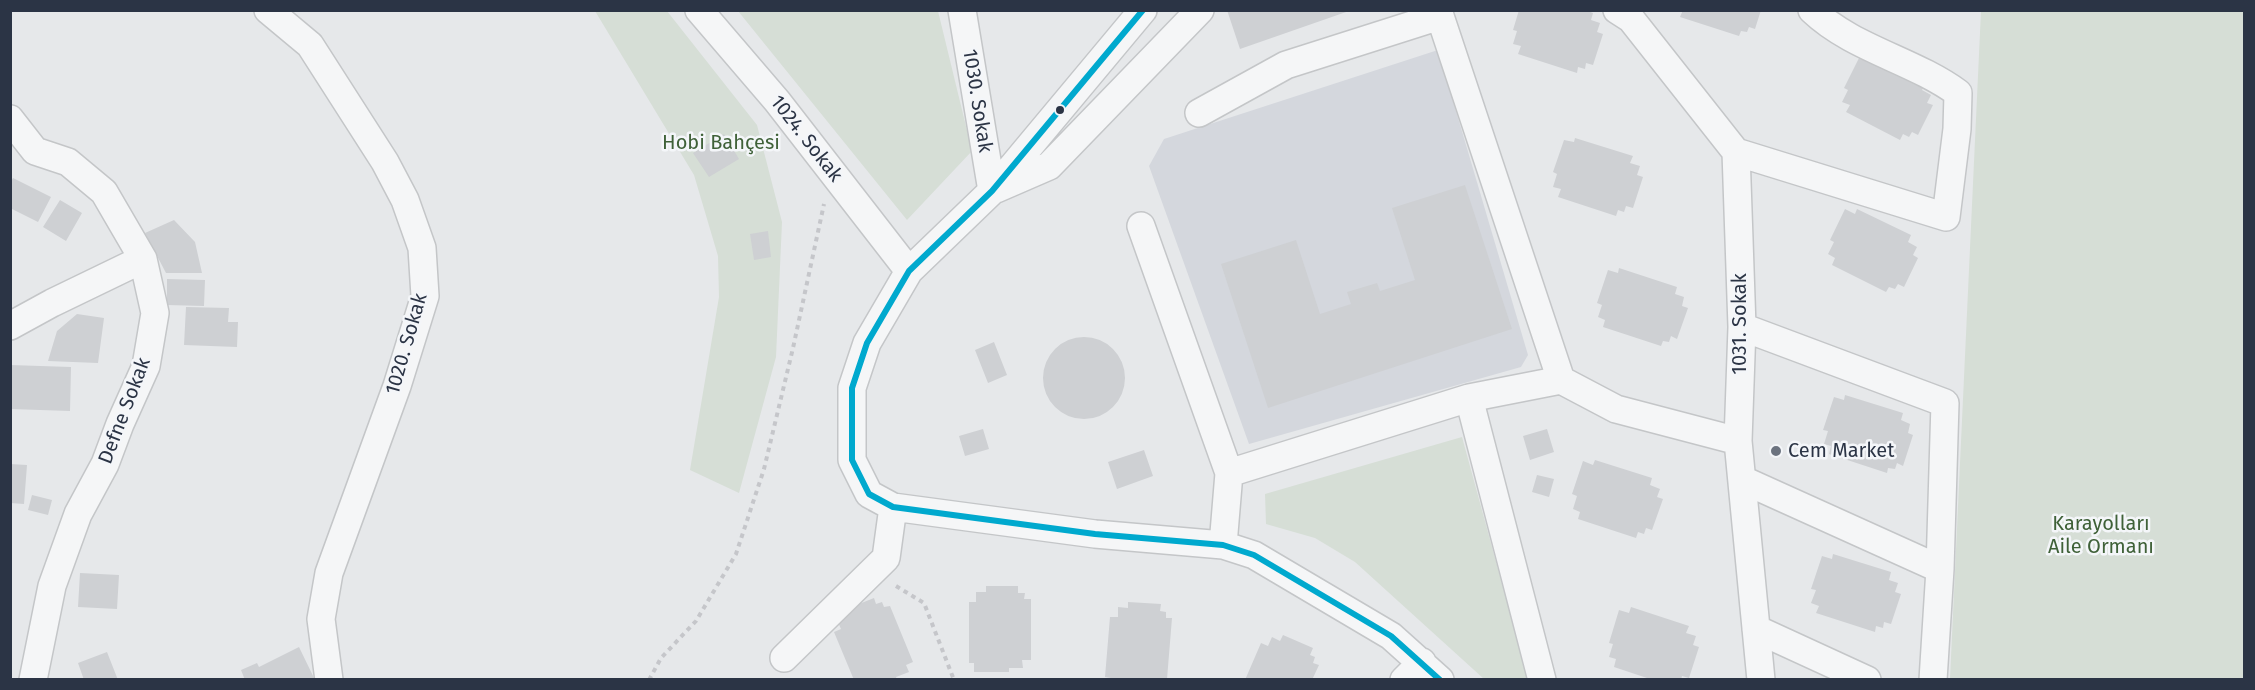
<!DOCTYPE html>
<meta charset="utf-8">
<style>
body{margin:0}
#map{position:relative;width:2255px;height:690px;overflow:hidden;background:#e6e8ea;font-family:"Fira Sans",sans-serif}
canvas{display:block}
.frame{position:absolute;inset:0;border:12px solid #2b3445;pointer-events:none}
</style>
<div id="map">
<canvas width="2255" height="690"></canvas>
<div class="frame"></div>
</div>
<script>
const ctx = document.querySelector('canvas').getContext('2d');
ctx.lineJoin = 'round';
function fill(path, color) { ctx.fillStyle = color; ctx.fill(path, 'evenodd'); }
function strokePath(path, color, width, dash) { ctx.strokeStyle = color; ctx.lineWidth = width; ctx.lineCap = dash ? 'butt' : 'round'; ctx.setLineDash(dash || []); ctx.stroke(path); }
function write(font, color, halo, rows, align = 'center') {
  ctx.font = font + ' "Fira Sans",sans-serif'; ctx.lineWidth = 5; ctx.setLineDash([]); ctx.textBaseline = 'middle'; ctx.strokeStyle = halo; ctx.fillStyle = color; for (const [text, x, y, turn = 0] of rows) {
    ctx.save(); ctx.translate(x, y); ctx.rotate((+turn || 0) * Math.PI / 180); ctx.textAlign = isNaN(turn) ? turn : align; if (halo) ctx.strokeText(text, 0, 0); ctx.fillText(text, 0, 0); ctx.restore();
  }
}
const built = new Path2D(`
 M1438,50l90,305 -7,12 -272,77 -100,-278 15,-27z`);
const green = new Path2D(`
 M595,11h72l90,114 25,97 -6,135 -37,136 -49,-23 29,-173 -1,-41 -24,-81z
 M738,11h200l34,140 -65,69z
 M1981,11h263v668h-294z
 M1462,437l66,242h-44l-129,-117 -40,-24 -49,-14 -1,-30z`);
const building = new Path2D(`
 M1227,10h122v1l-109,38z
 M1519,10h66l8,3 -2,7 9,3 -3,9 6,2 -10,31 -7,-2 -1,6 -7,-2 -1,6 -59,-19 3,-8 -8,-2 4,-13 -4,-1z
 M1683,10h78l-6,19 -6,-2 -2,5 -6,-1 -2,5 -59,-19z
 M1860,56l66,27 -4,7 9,5 -4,8 6,2 -15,30 -6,-3 -3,5 -6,-3 -3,6 -54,-28 4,-7 -8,-3 6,-12 -4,-2z
 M724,134l15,25 -30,18 -16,-24z
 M1575,138l58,18 -3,7 10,3 -3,9 6,2 -10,31 -7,-2 -2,6 -6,-2 -2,6 -58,-19 3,-8 -8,-2 4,-13 -4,-2 11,-32 10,2z
 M13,178l38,19 -13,25 -28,-14v-25z
 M1465,185l47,144 -244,79 -47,-144 75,-24 24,74 31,-10 -4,-12 30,-9 3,8 35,-11 -23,-72z
 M60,200l22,13 -16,28 -23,-14z
 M1845,209l10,5 2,-5 54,26 -3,7 9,5 -4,8 5,3 -14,29 -6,-3 -3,5 -6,-2 -3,5 -54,-27 3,-7 -7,-4 6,-12 -4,-2z
 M174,220l21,22 7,31h-36l-21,-40z
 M768,231l3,26 -17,3 -4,-26z
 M1619,268l58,19 -2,7 9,3 -2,9 6,2 -11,31 -6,-3 -2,6 -6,-1 -2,5 -58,-19 2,-7 -7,-3 4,-12 -5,-2 11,-33 10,3z
 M167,279l38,1 -1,26 -37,-1z
 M186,307l43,1 -1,14h10l-1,25 -53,-2z
 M77,314l27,4 -6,45 -50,-2 9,-30z
 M1043 378a41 41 0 1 1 82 0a41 41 0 1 1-82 0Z
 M994,342l13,33 -19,8 -13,-33z
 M10,365l61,2 -1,44 -60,-2z
 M1845,395l58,18 -2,7 9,4 -2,9 5,2 -10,31 -6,-3 -2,6 -7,-1 -1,5 -58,-19 2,-8 -7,-2 4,-13 -5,-1 11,-33 10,3z
 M983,429l6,20 -24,7 -6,-20z
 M1547,429l7,23 -24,8 -7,-24z
 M1144,450l9,26 -36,13 -9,-27z
 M1595,460l57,18 -2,7 10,4 -3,8 6,2 -11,31 -6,-2 -2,6 -6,-2 -2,6 -58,-19 2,-7 -7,-3 4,-13 -5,-2 11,-33 10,4z
 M10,464l17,1 -3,39 -14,-1z
 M1537,475l17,4 -5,18 -17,-5z
 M32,495l20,5 -4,15 -20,-5z
 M1833,554l58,18 -2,8 9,3 -3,9 6,2 -10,30 -7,-2 -1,6 -7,-2 -1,6 -59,-19 3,-7 -8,-3 5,-13 -5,-1 11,-33 10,3z
 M80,573l39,2 -2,34 -39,-2z
 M986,586h32v7h7l-1,6h7v61h-9l1,8h-14v4h-35v-9h-5v-61h7v-10h10z
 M874,598l2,6 6,-2 2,5 6,-1 23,56 -7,3 3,7 -13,5 1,3h-43l-20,-48 7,-3 -4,-9 7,-10z
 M1128,602l33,2 -1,7 6,1v6h6l-5,61 -56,1v-2l-6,-1 5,-60h8v-10l10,1z
 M1631,607l58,19 -3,7 10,3 -3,9 6,2 -10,31 -7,-2 -1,4h-28l-39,-13 2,-8 -7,-2 4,-13 -4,-1 10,-33 10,3z
 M1283,635l30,13 -3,7 5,2 -2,6 6,2 -7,15h-67l16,-37 7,3 4,-9 8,4z
 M299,647l16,33h-70l-4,-10 16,-7 2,4z
 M107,652l11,28h-34l-6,-17z`);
const path = new Path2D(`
 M896,586l28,17 30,77
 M649,680l12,-22 35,-37 40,-67 28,-85 29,-121 31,-144`);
const minor = new Path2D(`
 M268,10l42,35 75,117 20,38 17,48 3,48 -28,90 -68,187 -8,46 8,61
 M699,10l78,91 132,170
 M962,10l30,181
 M1143,10l-151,181 -83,80 -42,72 -15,45v72l17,34 24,13 202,27 128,11 31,10 137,81 49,44
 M1438,10l123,370
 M1617,10l14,9 105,133 6,175 -4,114 23,239
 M1199,113l87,-48 154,-49
 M10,119l25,32 33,11 36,30 39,67 12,54 -9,53 -26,58 -15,40 -27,50 -26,72 -19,94
 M1736,152l210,65 11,-88 1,-36c-45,-33 -105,-44 -146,-83
 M996,189l53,-23 151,-156
 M1141,226l88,247 -6,72
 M10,326l42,-23 91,-44
 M1742,327l203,76 -5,166 -7,111
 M1469,398l73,282
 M1229,473l240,-75 92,-18 55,29 122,32
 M1743,480l197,89
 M1756,629l111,51
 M784,658l102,-100 7,-51
 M1404,680l18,-18`);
const bus1 = new Path2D(`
 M1143,10l-151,181 -83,80 -42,72 -15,45v72l17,34 24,13 202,27 128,11 31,10 137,81 49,44`);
const markers = [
 [1060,110,5,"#2b3445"],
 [1776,451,6,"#6c737f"]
];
const streetNames = [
 ["1030. Sokak",977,101,81],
 ["1024. Sokak",806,139,52],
 ["1031. Sokak",1740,324,-90],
 ["1020. Sokak",407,344,-74],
 ["Defne Sokak",125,411,-69]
];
const parkNames = [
 ["Hobi Bahçesi",721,143],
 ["Karayolları",2101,524],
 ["Aile Ormanı",2101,547]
];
const poiNames = [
 ["Cem Market",1788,451]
];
fill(built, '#d4d7dd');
fill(green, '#d6ded6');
fill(building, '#ced0d3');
strokePath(minor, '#c4c6c8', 30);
strokePath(path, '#c5c6ca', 4, [4.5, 4.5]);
strokePath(minor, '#f5f6f7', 27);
strokePath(bus1, '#00a9ce', 6);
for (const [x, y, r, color] of markers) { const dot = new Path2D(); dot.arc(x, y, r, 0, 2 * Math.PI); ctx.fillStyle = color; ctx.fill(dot); strokePath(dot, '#f4f6f9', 2); }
write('20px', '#2b3445', '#f4f6f9', streetNames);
write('20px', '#3f6138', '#f4f6f9', parkNames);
write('20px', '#2b3445', '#f4f6f9', poiNames, 'left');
</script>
